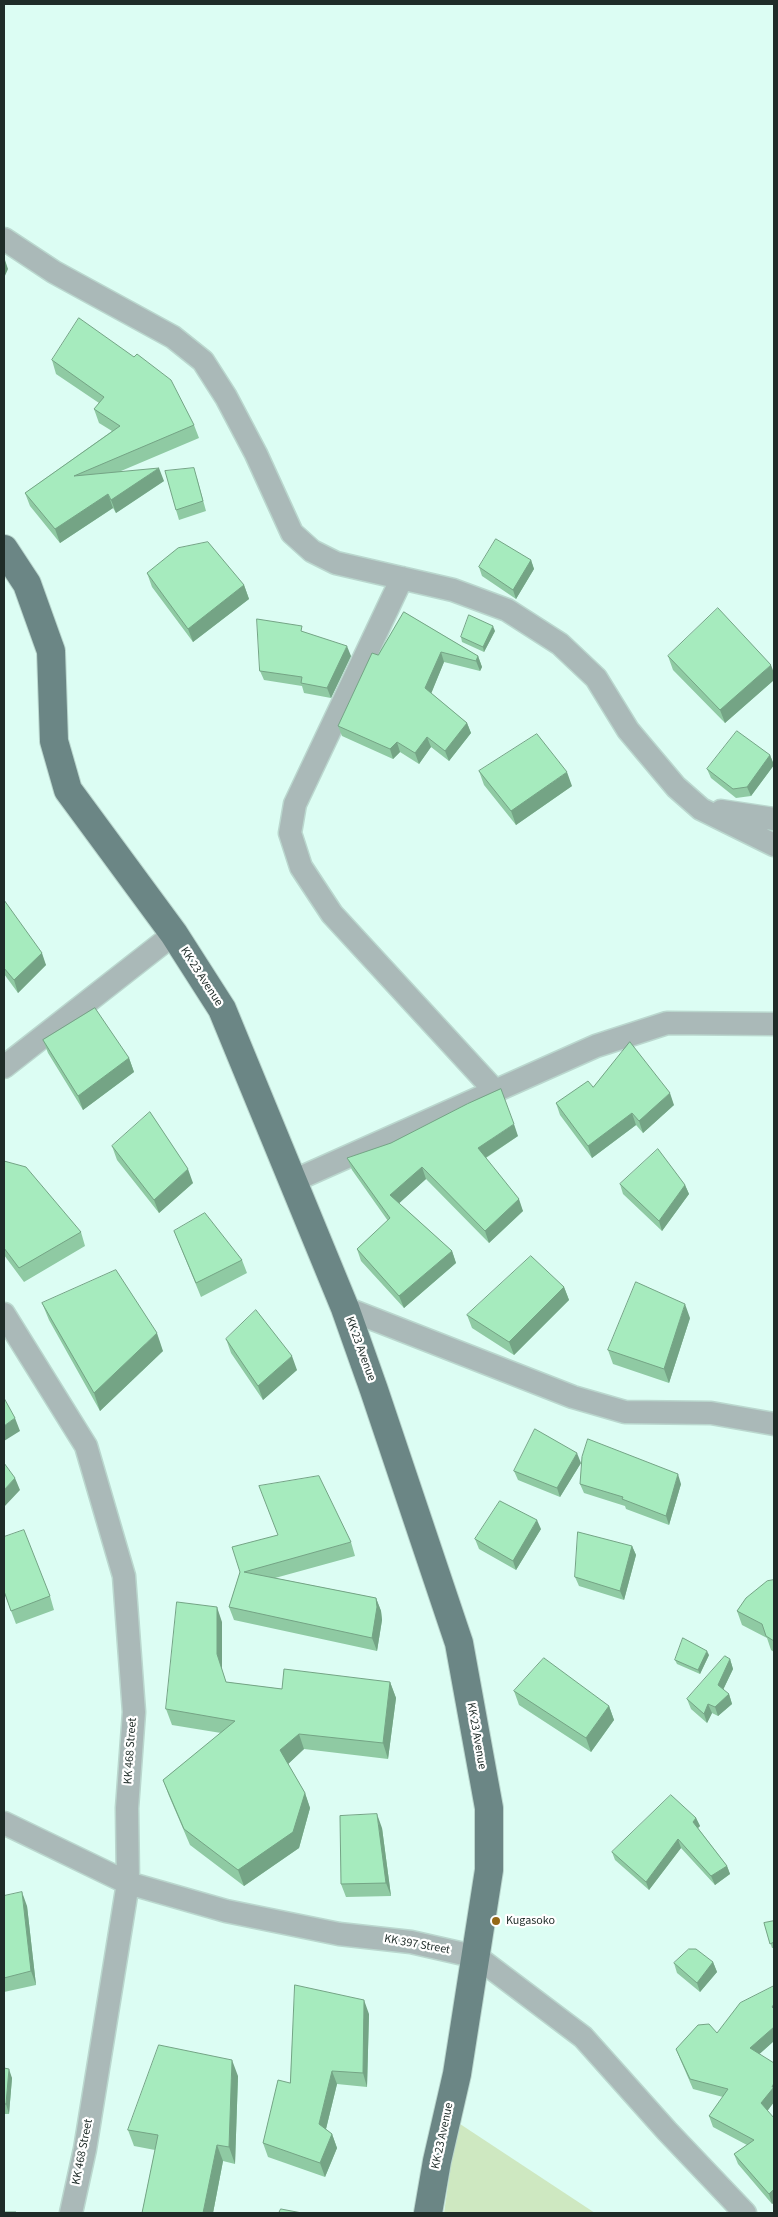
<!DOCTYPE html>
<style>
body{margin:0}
#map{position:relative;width:778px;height:2217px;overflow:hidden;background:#dcfdf3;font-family:"Source Sans 3",sans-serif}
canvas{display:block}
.frame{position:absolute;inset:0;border:5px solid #1f2c28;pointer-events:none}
</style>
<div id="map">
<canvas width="778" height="2217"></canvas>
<div class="frame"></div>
</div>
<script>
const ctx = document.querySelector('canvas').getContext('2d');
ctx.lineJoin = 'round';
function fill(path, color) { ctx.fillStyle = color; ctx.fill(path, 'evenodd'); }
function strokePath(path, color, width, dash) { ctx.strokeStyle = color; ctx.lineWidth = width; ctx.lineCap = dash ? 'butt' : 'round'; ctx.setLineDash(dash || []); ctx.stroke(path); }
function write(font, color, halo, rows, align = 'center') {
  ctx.font = font + ' "Source Sans 3",sans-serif'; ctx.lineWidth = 4.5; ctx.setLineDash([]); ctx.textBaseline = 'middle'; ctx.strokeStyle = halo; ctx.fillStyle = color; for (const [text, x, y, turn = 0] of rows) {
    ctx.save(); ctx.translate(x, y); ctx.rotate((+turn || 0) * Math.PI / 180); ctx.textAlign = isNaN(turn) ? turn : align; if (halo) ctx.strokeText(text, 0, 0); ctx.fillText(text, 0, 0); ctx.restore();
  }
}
const green = new Path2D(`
 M457,2122l138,91h-151z`);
const minor = new Path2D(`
 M4,239l50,33 119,65 30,24 23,36 30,57 36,79 20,18 24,12 117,27 54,20 53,34 36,34 32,52 48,57 25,22 73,36
 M402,578l-107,226 -5,29 11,34 31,47 164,178
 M721,811l53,8
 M4,1067l170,-133
 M293,1181l303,-135 71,-23 107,1
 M345,1308l228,89 52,15 86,1 63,11
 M4,1314l82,132 38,130 10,136 -7,96 1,75 -43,266 -14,64
 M4,1823l124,60 98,28 113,23 72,8 66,15 106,80 84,94 78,82`);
const major = new Path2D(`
 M4,549l23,35 24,67 3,90 14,49 106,144 48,75 123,299 29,82 85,253 30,165v62l-32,204 -20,87 -9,52`);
const wall = new Path2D(`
 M52,360l142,65 5,13 -78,33 43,10 -48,32 -3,-5 -53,35 -30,-37 -5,-13 87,-62 -13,-8 -5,-14 5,-6 -43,-29z
 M197,478l9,33 -27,9 -3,-10z
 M531,560l3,9 -18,30 -34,-23 -3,-9z
 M147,573l97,12 5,14 -56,43 -41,-55z
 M404,612l74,44 4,11 -2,4 -36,-9 -13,31 36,30 4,10 -22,28 -18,-14 -12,17 -19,-12 -7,7 -51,-23 -4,-10 40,-71z
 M495,631l-11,21 -22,-10 -1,-5z
 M304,632l47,24 -20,42 -27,-5 -2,-7 -38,-6 -4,-9z
 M668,656l106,17v7l-49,43 -52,-53z
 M770,755l4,10 -23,31 -15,2 -25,-20 -4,-9z
 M479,771l93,15 -56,39 -32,-40z
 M4,900l42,65 -28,28 -14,-19z
 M43,1040l86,18 5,14 -51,38 -35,-57z
 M593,1087l81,18 -31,28 -7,-8 -44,33 -32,-43 -4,-12z
 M518,1136l-32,22 37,53 -34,32 -63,-64 -27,24 53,48 4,12 -52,45 -43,-47 -4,-12 31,-28 -36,-51 -5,-12z
 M112,1146l81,37 -34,30 -42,-53z
 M4,1161l77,71 4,14 -61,36 -20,-27z
 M620,1184l65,1 4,9 -27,37 -39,-37z
 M174,1231l68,29 5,13 -46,24z
 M564,1287l5,13 -55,55 -42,-27 -5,-13z
 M42,1303l121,48 -63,60 -51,-91z
 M690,1318l-21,65 -56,-19 -5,-14z
 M226,1339l71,31 -34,30 -32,-47z
 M581,1463l-21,34 -42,-17 -4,-9z
 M580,1484h101l-12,41 -43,-16 -1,-3 -41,-13z
 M541,1529l-25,41 -37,-21 -4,-10z
 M351,1542l4,14 -80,22 101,20 5,13 1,9 -5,31 -143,-31 -5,-13 11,-35z
 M632,1546l4,9 -12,45 -45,-14 -4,-9z
 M774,1580v72l-3,-2 -4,-12 -25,-13 -5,-14z
 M4,1592l46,4 4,14 -38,14z
 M222,1622v48l4,12 56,7 108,-7 6,16 -8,61 -84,-10 -16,15 17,29 5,15 -11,40 -55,38 -54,-41 -21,-49 -6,-16 58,-47 -49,-8 -6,-16z
 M709,1655l-9,19 -23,-10 -2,-4z
 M730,1659l3,10 -10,21 6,4 3,10 -14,12 -6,-3 -5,10 -16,-14 -4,-10z
 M514,1691l95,15 5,14 -23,32 -72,-47z
 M696,1818l4,8 -2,2 29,38 3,8 -15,11 -34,-37 -32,42 -34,-30 -3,-8z
 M382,1828l9,68 -45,1 -5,-13z
 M4,1896l23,10 9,79 -32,7z
 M774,1921v27h-2l-8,-25z
 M713,1962l4,10 -17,20 -23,-19 -3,-10z
 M774,1986v55l-15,13 15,9v39l-6,8 4,94 -34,-40 -4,-10 13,-9 -34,-18 -4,-11 14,-19 -30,-8 -13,-30 -4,-10 41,-16z
 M369,2014l-2,73 -30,-3 -11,45 6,5 5,14 -12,29 -57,-20 -5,-14 27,-60z
 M4,2068l8,10 -3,36h-5z
 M238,2076l-3,88 -12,-3 -10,52h-71l13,-63 -21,-4 -6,-16z`);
const shadedWall = new Path2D(`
 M5,260l3,9 -4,9v-16z
 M159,468l5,13 -48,32 -5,-13z
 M108,494l5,14 -53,35 -5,-14z
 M531,560l3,9 -18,30 -3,-9z
 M244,585l5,14 -56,43 -5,-13z
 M493,626l2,5 -11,21 -1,-5z
 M347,646l4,10 -20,42 -4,-10z
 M441,652l3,10 -15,37 -4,-11z
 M478,656l4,11 -2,4 -4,-10z
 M771,665l3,8v7l-49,43 -5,-13z
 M467,723l4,10 -22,28 -4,-10z
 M427,737l4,10 -12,17 -4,-11z
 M397,742l3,10 -7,7 -3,-10z
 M770,755l4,10 -23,31 -4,-9z
 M567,772l5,14 -56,39 -5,-14z
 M42,953l4,12 -28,28 -4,-13z
 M129,1058l5,14 -51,38 -5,-14z
 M670,1093l4,12 -31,28 -4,-12z
 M632,1113l4,12 -44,33 -4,-12z
 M514,1124l4,12 -36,24 -4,-12z
 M422,1167l4,12 -31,28 -5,-12z
 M188,1169l5,14 -34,30 -5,-13z
 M685,1185l4,9 -27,37 -3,-10z
 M519,1199l4,12 -34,32 -4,-12z
 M452,1251l4,12 -52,45 -5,-12z
 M564,1287l5,13 -55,55 -5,-13z
 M685,1304l5,14 -21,65 -5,-14z
 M157,1333l6,18 -63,60 -6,-18z
 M292,1356l5,14 -34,30 -5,-14z
 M15,1418l5,13 -16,10v-15z
 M577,1453l4,10 -21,34 -3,-9z
 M678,1474l3,10 -12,41 -3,-9z
 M15,1478l5,12 -16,17v-17z
 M537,1520l4,9 -25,41 -3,-9z
 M632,1546l4,9 -12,45 -4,-9z
 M376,1598l5,13 1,9 -5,31 -5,-13z
 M217,1607l5,15v48l-5,-16z
 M707,1651l2,4 -9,19 -2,-4z
 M730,1659l3,10 -12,25 -3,-9z
 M390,1682l6,16 -8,61 -5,-16z
 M729,1694l3,10 -14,12 -3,-9z
 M708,1704l4,9 -5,10 -3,-9z
 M609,1706l5,14 -23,32 -5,-14z
 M299,1734l5,15 -18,17 -6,-16z
 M305,1793l5,15 -11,40 -55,38 -6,-16z
 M377,1814l5,14 9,68 -5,-13z
 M696,1818l4,8 -4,4 -3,-8z
 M678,1839l3,9 -32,42 -3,-8z
 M727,1866l3,8 -15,11 -4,-9z
 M22,1892l5,14 9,79 -5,-14z
 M713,1962l4,10 -17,20 -3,-9z
 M364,2000l5,14 -2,73 -4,-14z
 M774,2027v14l-20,18 -4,-11z
 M232,2060l6,16 -3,88 -6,-17z
 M9,2069l3,9 -3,36 -3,-10z
 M332,2071l5,13 -13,53 -5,-13z
 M774,2083v19l-9,12 -4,-11z
 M332,2134l5,14 -12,29 -5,-14z
 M217,2145l6,16 -10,52h-10z
 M774,2189v14l-2,1 -3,-10z`);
const building = new Path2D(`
 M79,318l55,39 3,-3 34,26 23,45 -120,51 85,-8 -48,32 -3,-6 -53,35 -30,-36 95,-67 -26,-17 10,-12 -52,-37z
 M194,468l9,33 -27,9 -11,-39z
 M496,539l35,21 -18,30 -34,-23z
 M208,542l36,43 -56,44 -41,-56 31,-25z
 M718,608l53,57 -51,45 -52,-54z
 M404,612l74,44 -2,5 -35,-9 -16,36 42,35 -22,28 -18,-14 -12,16 -18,-11 -7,7 -52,-23 34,-73 6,2z
 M469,615l24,11 -10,21 -22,-10z
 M257,619l45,7 -1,5 46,15 -20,42 -26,-5 1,-6 -42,-6z
 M737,731l33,24 -23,32 -14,2 -26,-20z
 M537,734l30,38 -56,39 -32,-40z
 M4,900l38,53 -28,27 -10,-12z
 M95,1008l34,50 -51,38 -35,-56z
 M630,1042l40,51 -31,28 -7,-8 -44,33 -32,-43 32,-22 5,6z
 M501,1089l13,35 -36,24 41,51 -34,32 -63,-64 -32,28 62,56 -53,45 -42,-47 33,-31 -43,-60 44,-15 76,-39z
 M150,1112l38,57 -34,31 -42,-54z
 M658,1149l27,36 -26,36 -39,-37z
 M4,1161l22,6 55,65 -62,36 -15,-20z
 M205,1213l37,47 -46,23 -22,-52z
 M531,1256l33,31 -55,55 -42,-27z
 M116,1270l41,63 -63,60 -52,-90z
 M636,1282l49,22 -21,65 -56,-19z
 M256,1310l36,46 -34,30 -32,-47z
 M4,1398l11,20 -11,8z
 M535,1429l42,24 -20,35 -43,-17z
 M588,1439l90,35 -12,42 -44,-17 1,-2 -43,-13 2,-27z
 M4,1463l11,15 -11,12z
 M319,1476l32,66 -107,30 132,26 1,9 -5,31 -143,-31 11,-35 -8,-25 46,-12 -19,-49z
 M500,1501l37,19 -24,41 -38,-22z
 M24,1530l26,66 -39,15 -7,-20v-54z
 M578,1532l54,14 -12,45 -45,-14z
 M774,1580v61l-8,-5 -4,-12 -25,-13 9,-13 21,-17z
 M177,1602l40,5v47l9,28 56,7 2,-20 106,13 -7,61 -84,-9 -19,16 25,43 -12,39 -55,38 -54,-41 -21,-49 72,-59 -69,-12z
 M683,1638l24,13 -9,19 -23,-10z
 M725,1656l5,3 -12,26 11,9 -14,13 -7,-3 -4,10 -17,-15z
 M544,1658l65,48 -23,32 -72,-47z
 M671,1795l25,23 -3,4 34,44 -16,10 -33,-37 -32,43 -34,-30z
 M377,1814l9,69 -45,1 -1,-68z
 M22,1892l9,79 -27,7v-82z
 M774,1921v21l-4,2 -6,-21z
 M689,1949h7l17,13 -16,21 -23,-20z
 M295,1985l69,15 -1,73 -31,-2 -13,53 13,10 -12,29 -57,-20 15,-63 12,3z
 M774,1986v18l-2,3 2,2v18l-24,21 24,15v20l-2,4h2l-13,16 13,15v71l-5,5 -35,-40 20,-14 -45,-24 19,-27 -38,-10 -14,-30 22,-24 11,-1 8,9 23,-30z
 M159,2045l73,15 -3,87 -12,-2 -14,68h-61l16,-78 -30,-5z
 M4,2068l5,1 -3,35h-2z
 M281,2209l21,4h-23z
 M4,2212h12v1h-12z`);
const markers = [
 [496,1921,5,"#956816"]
];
const streetNames = [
 ["KK 23 Avenue",201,977,57],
 ["KK 23 Avenue",360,1349,70],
 ["KK 23 Avenue",476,1736,80],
 ["KK 468 Street",131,1751,-86],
 ["KK 397 Street",417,1945,10],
 ["KK 23 Avenue",443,2136,-78],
 ["KK 468 Street",83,2152,-79]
];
const poiNames = [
 ["Kugasoko",506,1921]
];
fill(green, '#cee8c1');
strokePath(minor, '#bad7ce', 25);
strokePath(major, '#bad7ce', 30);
strokePath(minor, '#aab9b8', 22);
strokePath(major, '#6b8685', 28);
fill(wall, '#8fcaa3');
fill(shadedWall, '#74a485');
fill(building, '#a6ebbe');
strokePath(building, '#74a485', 1);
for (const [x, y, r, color] of markers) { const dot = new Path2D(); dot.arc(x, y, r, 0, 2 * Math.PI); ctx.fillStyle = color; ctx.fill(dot); strokePath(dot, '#fff', 2); }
write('12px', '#1f2c28', '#fff', streetNames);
write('12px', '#1f2c28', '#fff', poiNames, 'left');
</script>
